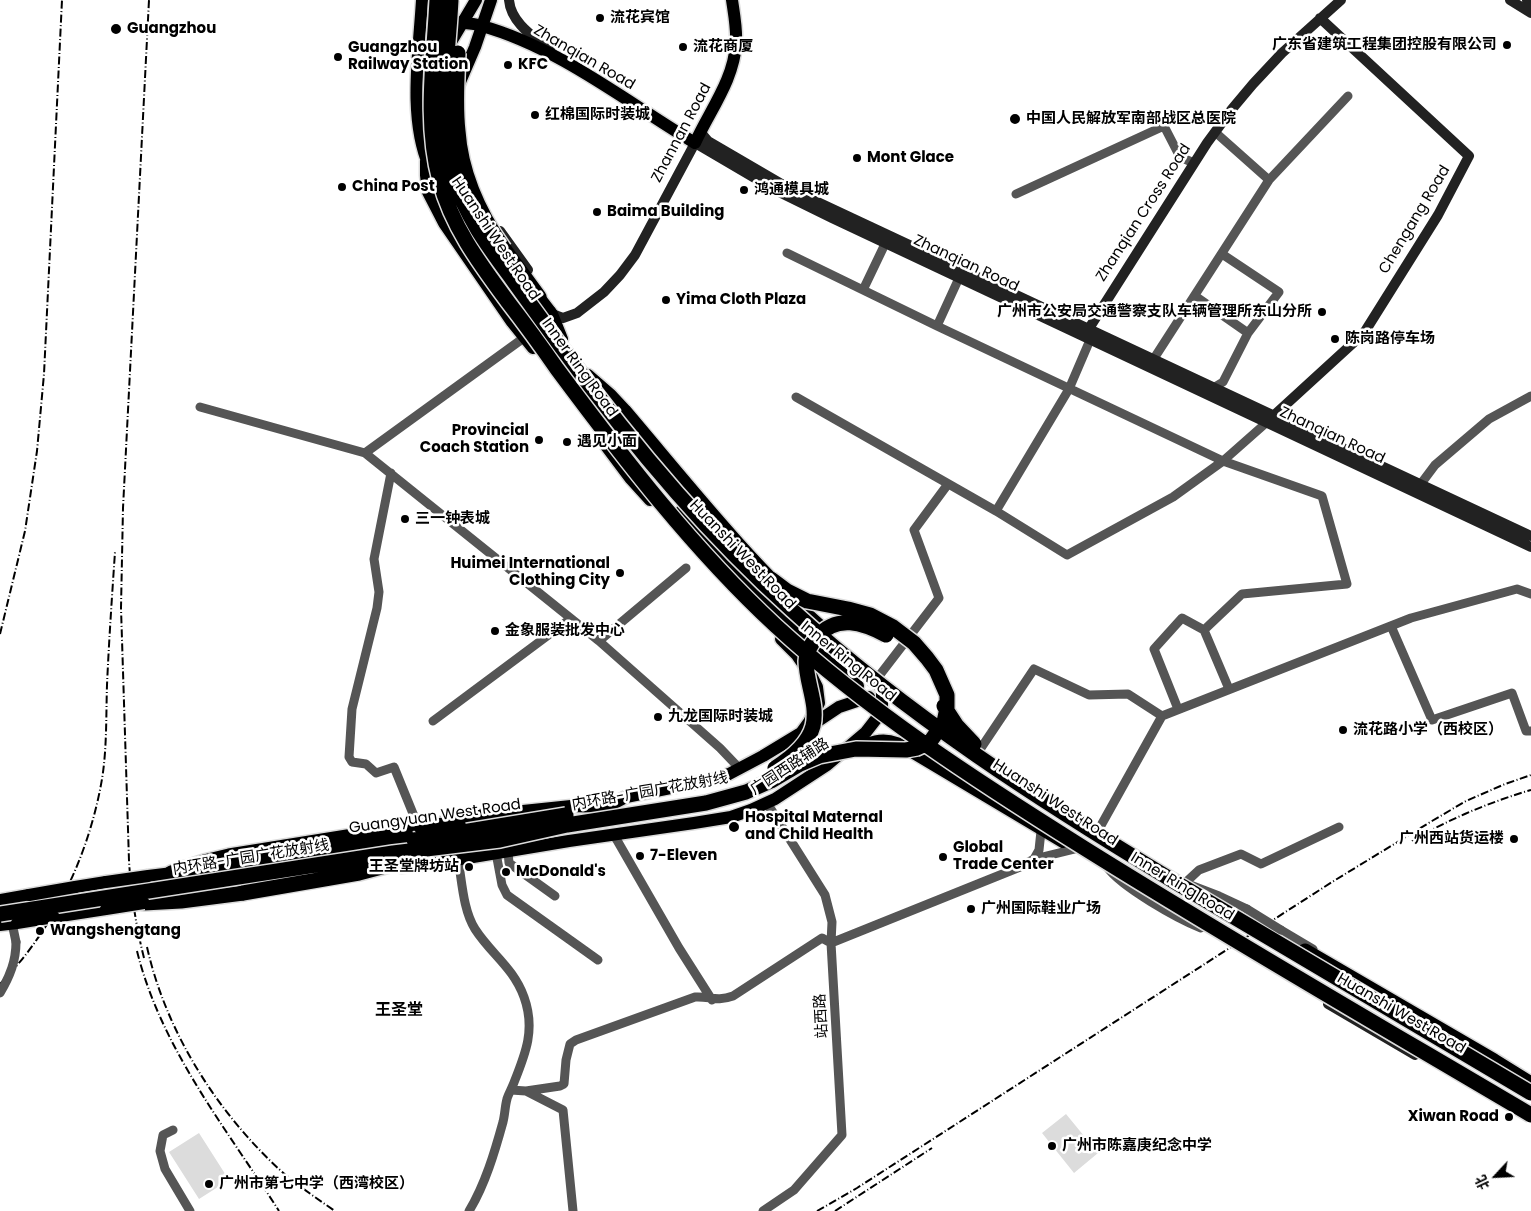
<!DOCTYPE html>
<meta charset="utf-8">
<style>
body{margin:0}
#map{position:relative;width:1531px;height:1211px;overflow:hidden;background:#fff;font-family:Poppins,"Noto Sans SC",sans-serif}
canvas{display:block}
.north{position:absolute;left:1471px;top:1151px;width:50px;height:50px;-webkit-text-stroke:4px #fff;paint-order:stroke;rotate:245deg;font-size:14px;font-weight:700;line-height:20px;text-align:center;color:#000}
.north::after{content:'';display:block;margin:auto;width:18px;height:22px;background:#000;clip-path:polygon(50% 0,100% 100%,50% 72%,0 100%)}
</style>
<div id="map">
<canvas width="1531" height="1211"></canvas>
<div class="north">北</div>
</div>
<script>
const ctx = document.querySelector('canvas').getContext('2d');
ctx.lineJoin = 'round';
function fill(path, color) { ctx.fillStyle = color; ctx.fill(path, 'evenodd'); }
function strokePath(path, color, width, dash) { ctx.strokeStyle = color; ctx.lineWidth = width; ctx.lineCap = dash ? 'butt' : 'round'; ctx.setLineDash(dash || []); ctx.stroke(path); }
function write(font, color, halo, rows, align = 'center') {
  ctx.font = font + ' Poppins,"Noto Sans SC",sans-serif'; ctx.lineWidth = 5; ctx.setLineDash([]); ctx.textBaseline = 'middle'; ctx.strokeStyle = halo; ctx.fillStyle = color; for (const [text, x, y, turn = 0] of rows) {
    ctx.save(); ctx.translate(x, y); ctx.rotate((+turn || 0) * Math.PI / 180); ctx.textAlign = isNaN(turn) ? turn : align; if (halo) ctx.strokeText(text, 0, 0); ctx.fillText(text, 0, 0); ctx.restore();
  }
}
const green = new Path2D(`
 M1066,1114l32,39 -24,20 -32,-40z
 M199,1133l30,47 -30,19 -30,-47z`);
const street = new Path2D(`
 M1215,132l54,48
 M1016,194l148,-68 16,31 14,6
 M787,253l150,73 286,135 43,-38
 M863,290l22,-46
 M1195,296l53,37
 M937,326l22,-48
 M1153,360l116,-180 79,-84
 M1211,392l2,-4 10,-6 25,-49 31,-41 -57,-38
 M796,397l200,114 73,-122 21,-49
 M200,407l165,46 234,188 121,107 20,21
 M365,453l160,-116
 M391,473l-17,86 5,33 -2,16 -25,101 -3,48 3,5 14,2 10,9 18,-6 22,54
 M1420,485l15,-20 54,-46 42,-23
 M996,511l71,44 106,-58 50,-36 99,35 25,88 -105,10 -38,36 25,59
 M1391,626l41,94 80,-27 14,38h5
 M599,641l87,-73
 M879,676l60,-78 -25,-68 34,-46
 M1178,709l-24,-60 28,-31 22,12
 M433,721l137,-102
 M979,751l55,-82 55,26 39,-1 34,22 249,-98 106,-29 14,5
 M1099,829l63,-113
 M614,835l65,113 33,52
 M508,851l1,12 46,33
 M496,853l6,32 5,10 91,65
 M458,859c4,22 5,51 17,70 16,25 38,38 49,68 12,33 1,58 -11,88 -2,5 -5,10 -6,14 -2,7 -2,15 -4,23 -8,29 -18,63 -34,89
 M1034,859l5,-9 2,-19
 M1108,865l-1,2c14,20 71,52 94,61
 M1247,909l-28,-13 -34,-13 14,-13 42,-16 20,10 78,-37
 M12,923l4,19
 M1281,930l32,19
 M511,1090l15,1 34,-5 4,-2 2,-24 4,-16 6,-4 119,-43c15,-1 21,5 38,-1l89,-58 9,5 189,-76 14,-8 41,-10
 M526,1091l37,19 10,101
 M173,1130l-10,5 -3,16 5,18 25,42
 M763,1211l31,-21 48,-55 -11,-192 1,-21 -7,-27 -58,-92`);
const secondary = new Path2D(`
 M509,0c2,23 25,37 41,50
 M1510,0l21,13
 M1527,0l4,2
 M701,130l1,4 6,7 84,49 739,346
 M500,231l28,39
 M551,311l1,3 11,4 14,-5 27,-21 16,-17 15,-20 60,-112 80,47 57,28 699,329
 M1089,334l-1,-4 119,-187 25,-34 21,-25 29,-31 59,-53
 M1270,419l94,-86 74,-118 31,-59 -149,-138
 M1328,1004l87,51`);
const primary = new Path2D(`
 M422,0c-3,52 -14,117 7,166
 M441,22c14,0 28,0 41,4 76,21 146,77 213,117 15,-33 39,-63 41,-100 1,-14 -2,-29 -4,-43
 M448,47l28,-47
 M457,89l18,-42 16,-47
 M426,161v14l2,17 16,31 68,99 21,26
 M482,254l41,56
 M539,297l13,17 10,25
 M588,375l23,20 14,15c63,74 124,152 197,217
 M606,446l24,32 20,22
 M698,535c50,54 103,104 160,151
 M809,727l30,-20 30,-10
 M856,750c14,-8 25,-13 41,-7l166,99
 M446,819l125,-13 36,1 19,-10 89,-18 14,-5 34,-18 38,-23 8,-11 10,-19 -2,-16 -5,-10 -15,-22 -16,-16
 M401,867l24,-2 144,-24 125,-18 37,-6 20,-7 24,-11 52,-34 39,-33 14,-18 2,-6v-15
 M148,876l66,-8 210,-34
 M75,887l31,-5
 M0,900l29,-5
 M54,917l52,-8
 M0,925l17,-2`);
const highway = new Path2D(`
 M504,249l35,48
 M518,302l45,58
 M683,511l25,28
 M171,873l33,-11 25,-6 174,-28 18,-1
 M144,903l37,-2 62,-8
 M1305,951l189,110 37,23`);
const rail = new Path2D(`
 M0,634l25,-103 12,-80 7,-77 18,-374
 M1412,841c37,-22 78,-39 119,-51
 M147,947c19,85 70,165 133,223 17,15 36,28 55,41
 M137,951c24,97 89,177 142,260
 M144,958c-8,-32 -13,-64 -15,-97l-8,-253 2,-100 26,-508
 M0,984c54,-55 89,-129 102,-205 5,-31 4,-63 5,-94 2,-45 5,-89 8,-133
 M817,1211l40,-23 475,-306 100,-61 34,-20 39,-17 26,-9
 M835,1211l97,-63`);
const streetBridge = new Path2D(`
 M1247,909l34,21
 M0,993c10,-17 16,-32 16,-51`);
const primaryBridge = new Path2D(`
 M106,882l42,-6
 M29,895l46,-8
 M106,909l38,-6
 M17,923l37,-6`);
const highwayBridge = new Path2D(`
 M437,0c-3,60 -13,122 3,181 12,46 40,83 68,121 17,22 33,44 49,67 67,90 136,180 219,257 94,86 201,155 308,222 147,92 298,179 447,267
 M451,0c-3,59 -14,120 3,178 11,37 33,67 56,98 17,24 35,48 52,72 68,94 143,184 230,262 116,106 249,191 383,272 118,71 237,141 356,211
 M458,53c-1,26 -3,52 0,78 3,44 21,82 46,118
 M944,706l13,20 17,18
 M775,768c16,-10 33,-23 38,-42 5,-22 -7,-43 -7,-65 0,-9 5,-17 11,-24 20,-23 46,-14 69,-2
 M421,827l37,-3
 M414,840l152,-25
 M243,893l116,-20 57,-15
 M0,914l393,-61 107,-13 67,-15 139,-22 40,-11 25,-11 29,-17 19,-8 37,-7 50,1 11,-2 13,-6 14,-20 3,-14v-13l-11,-25 -9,-12 -13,-15 -21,-16 -23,-12 -22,-6 -41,-8 -20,-10 -16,-12`);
const markers = [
 [600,18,5,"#000"],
 [116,29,6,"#000"],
 [1507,45,5,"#000"],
 [683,47,5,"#000"],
 [338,57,5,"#000"],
 [508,65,5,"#000"],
 [535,115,5,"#000"],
 [1015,119,6,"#000"],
 [857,158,5,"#000"],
 [342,187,5,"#000"],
 [744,190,5,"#000"],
 [597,212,5,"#000"],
 [666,300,5,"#000"],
 [1322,312,5,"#000"],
 [1335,339,5,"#000"],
 [539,440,5,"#000"],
 [567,442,5,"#000"],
 [405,519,5,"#000"],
 [620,573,5,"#000"],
 [495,631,5,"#000"],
 [658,717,5,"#000"],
 [1343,730,5,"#000"],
 [734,827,6,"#000"],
 [1514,839,5,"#000"],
 [640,856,5,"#000"],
 [943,857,5,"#000"],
 [469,867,5,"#000"],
 [506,872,5,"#000"],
 [971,909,5,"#000"],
 [40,931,5,"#000"],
 [1509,1117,5,"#000"],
 [1052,1146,5,"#000"],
 [209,1184,5,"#000"]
];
const poiNames = [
 ["流花宾馆",610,18],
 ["Guangzhou",127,29],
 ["广东省建筑工程集团控股有限公司",1497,45,"right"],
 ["流花商厦",693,47],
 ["Guangzhou",348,48],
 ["Railway Station",348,65],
 ["KFC",518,65],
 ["红棉国际时装城",545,115],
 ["中国人民解放军南部战区总医院",1026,119],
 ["Mont Glace",867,158],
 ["China Post",352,187],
 ["鸿通模具城",754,190],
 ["Baima Building",607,212],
 ["Yima Cloth Plaza",676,300],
 ["广州市公安局交通警察支队车辆管理所东山分所",1312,312,"right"],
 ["陈岗路停车场",1345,339],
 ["Provincial",529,431,"right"],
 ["Coach Station",529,448,"right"],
 ["遇见小面",577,442],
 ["三一钟表城",415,519],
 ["Huimei International",610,564,"right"],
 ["Clothing City",610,581,"right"],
 ["金象服装批发中心",505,631],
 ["九龙国际时装城",668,717],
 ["流花路小学（西校区）",1353,730],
 ["Hospital Maternal",745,818],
 ["and Child Health",745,835],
 ["广州西站货运楼",1504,839,"right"],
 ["Global",953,848],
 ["Trade Center",953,865],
 ["7-Eleven",650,856],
 ["王圣堂牌坊站",459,867,"right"],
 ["McDonald's",516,872],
 ["广州国际鞋业广场",981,909],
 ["Wangshengtang",50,931],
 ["Xiwan Road",1499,1117,"right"],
 ["广州市陈嘉庚纪念中学",1062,1146],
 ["广州市第七中学（西湾校区）",219,1184]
];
const streetNames = [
 ["Zhanqian Road",584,58,30],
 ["Zhannan Road",682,133,-62],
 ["Zhanqian Cross Road",1144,213,-57],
 ["Chengang Road",1415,220,-59],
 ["Huanshi West Road",495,239,56],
 ["Zhanqian Road",966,264,25],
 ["Inner Ring Road",579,368,54],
 ["Zhanqian Road",1332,436,25],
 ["Huanshi West Road",742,555,46],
 ["Inner Ring Road",848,662,39],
 ["广园西路辅路",790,767,-33],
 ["内环路-广园广花放射线",650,792,-10],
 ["Huanshi West Road",1055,803,33],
 ["Guangyuan West Road",435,817,-8],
 ["内环路-广园广花放射线",251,858,-9],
 ["Inner Ring Road",1182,887,31],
 ["Huanshi West Road",1401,1014,30],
 ["站西路",822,1016,-93]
];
const neighbourhoodNames = [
 ["王圣堂",399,1011]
];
fill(green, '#dcdcdc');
strokePath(primary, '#dbdbdb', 15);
strokePath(highway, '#dbdbdb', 18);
strokePath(street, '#555', 9);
strokePath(secondary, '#222', 10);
strokePath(primary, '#000', 12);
strokePath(highway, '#000', 15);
strokePath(rail, '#000', 2, [8, 2.5, 1, 2.5]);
strokePath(primaryBridge, '#dbdbdb', 15, []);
strokePath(highwayBridge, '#dbdbdb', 18, []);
strokePath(streetBridge, '#555', 9);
strokePath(primaryBridge, '#000', 12);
strokePath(highwayBridge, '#000', 15);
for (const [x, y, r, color] of markers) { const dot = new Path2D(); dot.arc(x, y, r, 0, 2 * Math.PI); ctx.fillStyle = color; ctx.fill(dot); strokePath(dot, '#fff', 2); }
write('bold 15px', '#000', '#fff', poiNames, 'left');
write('15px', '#000', '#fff', streetNames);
write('bold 16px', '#000', '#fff', neighbourhoodNames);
</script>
